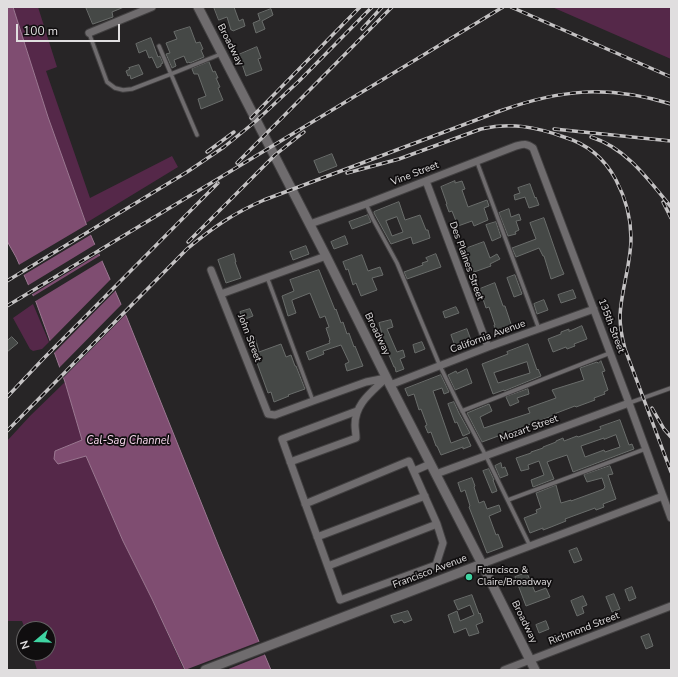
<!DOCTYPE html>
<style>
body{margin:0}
#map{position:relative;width:678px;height:677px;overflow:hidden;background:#272526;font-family:"Nunito Sans",sans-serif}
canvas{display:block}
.frame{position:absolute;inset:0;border:8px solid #e0dedf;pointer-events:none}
.north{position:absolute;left:16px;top:621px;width:40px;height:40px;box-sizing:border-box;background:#100e0f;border:1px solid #636162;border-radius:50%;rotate:251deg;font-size:11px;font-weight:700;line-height:16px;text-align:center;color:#e0dedf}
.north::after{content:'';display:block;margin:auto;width:14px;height:18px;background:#3fd4a2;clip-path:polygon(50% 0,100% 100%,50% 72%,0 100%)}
.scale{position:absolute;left:16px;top:24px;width:104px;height:18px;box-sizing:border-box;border:2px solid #e0dedf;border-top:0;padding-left:5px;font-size:12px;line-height:14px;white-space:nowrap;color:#e0dedf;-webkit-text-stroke:3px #100e0f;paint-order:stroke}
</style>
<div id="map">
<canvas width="678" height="677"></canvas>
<div class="frame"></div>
<div class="north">N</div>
<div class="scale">100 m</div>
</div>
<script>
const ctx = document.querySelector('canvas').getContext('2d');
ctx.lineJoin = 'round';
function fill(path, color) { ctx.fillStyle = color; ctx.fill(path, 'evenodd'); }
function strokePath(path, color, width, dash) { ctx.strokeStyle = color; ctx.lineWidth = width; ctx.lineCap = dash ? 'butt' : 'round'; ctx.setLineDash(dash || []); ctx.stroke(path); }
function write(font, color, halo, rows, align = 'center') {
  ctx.font = font + ' "Nunito Sans",sans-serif'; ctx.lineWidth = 3.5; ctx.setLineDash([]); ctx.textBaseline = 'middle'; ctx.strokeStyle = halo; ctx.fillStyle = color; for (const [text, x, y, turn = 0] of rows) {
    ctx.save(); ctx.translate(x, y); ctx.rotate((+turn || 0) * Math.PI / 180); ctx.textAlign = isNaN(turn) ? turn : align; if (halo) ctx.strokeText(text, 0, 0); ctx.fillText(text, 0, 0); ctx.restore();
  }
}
const green = new Path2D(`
 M13,7h25l19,60 -11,4 44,127 82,-42 6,11 -92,56 -38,-106z
 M552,7h119v52z
 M33,304l16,38 -7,7 -9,2 -3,-2 -17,-31z
 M65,382l17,58 -27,11 3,13 28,-8 37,85 29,58 32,71h-147l-5,-17h16v-24h-23l-3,-8h-15v-180l23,-25z`);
const water = new Path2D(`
 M7,7h6l35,110 40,112 39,89 92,229 52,123h-86l-33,-71 -29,-58 -37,-85 -28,8 -4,-5 1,-8 27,-11 -17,-58 -29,-80 -20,-45 -9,-16z`);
const pier = new Path2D(`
 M88,224l4,10 -70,42 -5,-10z
 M96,244l4,9 -69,42 -4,-9z
 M101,255l2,5 -69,42 -2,-5z
 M111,279l5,11 -63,64 -4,-12z
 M122,304l5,9 -65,66 -4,-10z
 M261,641l5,13 -40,16h-41z`);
const building = new Path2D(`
 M86,7h38l-12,5 1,5 -20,7z
 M214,7h20l5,14 4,-2 2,7 -12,5 -1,-1h-1l-4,-13 -8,3z
 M271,9l2,6 -11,6 3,8 -9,4 -3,-10 7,-3 -2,-6z
 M190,27l6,16 4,-1 3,7 -2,1 3,7 -14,6 -1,-1 -2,1 -3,-7 -10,4 2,6 -4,2 -6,-14 4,-1 -4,-10 11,-4 -3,-7z
 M151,38l7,19 2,-1 3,7 -2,1v2l-4,2 -5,-11 -3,1 -3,-8 -7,3 -3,-9z
 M257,47l4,11 -3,1 4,11 -16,6 -4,-12 -3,1 -3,-9z
 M209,62l4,10 2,-1 3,7h-2l4,9 -2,1 5,12 -22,9 -3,-10 8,-3 -8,-22h-4l-2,-5z
 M139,65l4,9 -12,5 -1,-4 -2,1 -2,-5 4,-2 -1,-1z
 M332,154l5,12 -18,7 -5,-12z
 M455,181v2l7,-2 3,8 -3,1 6,17 19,-7 2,6 -5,2 4,12 -14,6 -2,-5 -14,5 -6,-15 -3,1 -3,-8h1l-6,-17z
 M530,184l5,14 1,-1 3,8 -10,3 -4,-11 -10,3 -1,-5 6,-2 -2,-5z
 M399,202l6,18 15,-5 6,15h2l2,8 -17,6 -2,-7 -20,7 -17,-31v-1zM397,217l6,15 -11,4 -6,-15z
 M509,209l2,8 8,-3 2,6 -5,1 3,9 -4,2 1,2 -8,2 -9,-23z
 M368,215l3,7 -19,7 -3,-7z
 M544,218l17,49 3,7 -13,5 -7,-23h-1l-4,-8 -23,9 -4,-9 24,-9 -6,-16z
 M496,222l5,15 -9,4 -6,-16z
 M345,236l3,8 -14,5 -3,-7z
 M484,242l6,16 7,-4 3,5 -10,5 1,2 -17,6 -9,-23z
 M306,246l3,8 -16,6 -3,-8z
 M234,254l2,8h-1l6,16 -15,5 -8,-23z
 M436,254l5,13 -34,12 -3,-7 19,-7 -1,-2 6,-2 -2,-3z
 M362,255l6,16 12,-4 3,8 -11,3 5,12 -16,6 -5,-13 -3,2 -5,-16 -2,1 -3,-8z
 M319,270l16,40 1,-1 5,14 2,-1 4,12 2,-1 5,14 1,-1 8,20 -16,5 -2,-7 4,-2 -8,-17 -18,6 1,3 -15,6 -3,-8 24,-9 -1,-2 1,-1 -4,-12 3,-1 -4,-11 -5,2 -10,-25 -18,7v1l4,12 -8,3 -6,-20 12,-5 -4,-11z
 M515,275l7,19 -8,3 -7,-19z
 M495,283l8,23h2l7,21 -16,6 -2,-8h1l-6,-18 -3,1 -3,-9h1l-4,-10z
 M573,290l3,8 -15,5 -3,-8z
 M544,300l4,10 -11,4 -3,-10z
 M456,307l3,6 -14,5 -2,-6z
 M250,309l3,7 -10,4 -3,-8z
 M391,320l2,7 -6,2 10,23 6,-2 2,7 -5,2 4,10 -8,3 -1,-5h-1l-8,-19 -1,1 -5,-10 3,-1 -4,-15z
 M582,326l5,13 -13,5 1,2 -8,3 -1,-2 -13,5 -5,-13 13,-5v-2l8,-3v2z
 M467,329l5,14 -16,6 -5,-14z
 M12,337l6,6 -11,9v-11z
 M255,337l4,15 22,-8 5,13 5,-2 4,11h1l9,23 -17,6 1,1 -15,6 -3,-10 -3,1 -16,-44 -4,-10z
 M422,342l3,7 -10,4 -2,-8z
 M528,344l9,26 1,-1 3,7 -37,15v-1l-11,4 -11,-30 26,-10 -1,-2zM527,362l3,11 -32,10 -4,-10z
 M601,361l4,10 -3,1 6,18 -4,2 1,2 -11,4 1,2 -19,7 -1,-1 -21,8 1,1 -73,27 -15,-29 22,-9 3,7 -12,6 4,11 46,-15 -2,-5 28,-10 -4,-8 32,-10 -4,-12 17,-6 1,1z
 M467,369l5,14 -17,7 -7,-15 8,-4 1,2z
 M441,375l8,17 -5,2 -2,-6 -9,3 18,52 16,-6 4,9 -8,3v-2l-22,8 -4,-9h-1l-5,-14 -3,1 -3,-7 2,-1 -6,-16 -2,1 -5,-16 -6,2 -3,-7z
 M528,389l1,5 -12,4 2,4 -9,4 -4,-9z
 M454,402l5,11 11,20 -7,3 -6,-14 -2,1 -7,-19z
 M620,420l9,25 3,-1 2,5 -61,23 -6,-17 -12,4 -8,3 7,17 -21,8 -2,-7 13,-5 -5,-14 -11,4 1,4 -8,2 -5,-13 15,-5v-1l12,-4v-1l13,-5v-1l7,-3 1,3 13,-5 1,1 23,-8 -1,-2zM616,435l4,12 -15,5 -1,-2 -19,7 -4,-11 23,-8v1z
 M501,463l1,5 3,-1 3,8 -8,3 -5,-12z
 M610,466l3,8 -5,1 8,24 -13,5 1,3 -8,3 -1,-2 -30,11 1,2 -15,6 -8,3v-2l-13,5 -6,-15 13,-5 -1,-3 5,-2 -5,-15 20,-8 5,18 10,-3v1l33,-12v-1l1,-1 -3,-9 -15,4 -3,-7z
 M489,469l5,11h-1l4,11 -5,2 -9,-22z
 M472,478l3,8 -1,1 5,16 5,-2 3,8 12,-4 2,6 -12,5 7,19 2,-1 5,13 -16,6 -18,-46 1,-1 -5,-16 -4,2 -3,-9z
 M577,548l5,12 -8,3 -5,-12z
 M527,573l8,19 11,-4 4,9 -24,9 -11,-29z
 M632,587l4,11 -7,3 -4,-11z
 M614,594l6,15 -8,3 -6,-15z
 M472,595l7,19 1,-1 3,9 -7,3 3,8 -10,3 -3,-8 -12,5 -6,-18 9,-4 3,10 14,-6 -4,-10 -12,5 -4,-9z
 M583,596l4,9 -5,2 2,6 -7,3 -6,-15z
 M408,611l4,9 -8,3 -2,-3 -8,3 -3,-7z
 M546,621l3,8 -10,4 -3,-8z
 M649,634l4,12 -7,3 -5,-12z`);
const service = new Path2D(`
 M89,33l18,49 8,6 8,2 9,-1 39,-15 50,-20
 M159,46l38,89
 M477,162l62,167
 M366,204l7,15 24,44 43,103 19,39 27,51 44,90
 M267,277l46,124
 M629,403l42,-15
 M462,411l148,-58
 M508,500l137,-51`);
const minor = new Path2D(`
 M89,33l63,-26
 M426,181l62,166
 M310,224l56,-20 150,-58c8,-2 10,-3 17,2l96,255 42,115
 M211,270l57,144 7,1 38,-14 53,-19 20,-4
 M221,294l105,-38
 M390,385l98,-38 106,-38
 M290,462l66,-24c0,-5 -1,-9 -1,-13 0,-22 17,-33 31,-47
 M414,471l16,-7
 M436,474l193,-71
 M305,504l104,-43 28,63 6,19 -7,22 -96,35 -58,-161 75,-28
 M317,537l108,-41
 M482,564l181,-68
 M328,566l109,-42
 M504,670l167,-64`);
const tertiary = new Path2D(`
 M198,7l128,249 64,129 92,179 53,106
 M205,670l277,-106`);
const rail = new Path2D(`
 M511,7l160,70
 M362,29l20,-22
 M251,118l109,-111
 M554,129l117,12
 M591,137c35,11 57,42 80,70
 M207,152l27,-20
 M237,163l155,-156
 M347,173l52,-14 82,-30c30,-7 55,-2 83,8 23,7 41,22 52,43 10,19 15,37 15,58 0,26 -10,52 -11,78 0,11 2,22 5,33l46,123
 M663,202l8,16
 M188,242l87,-87 29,-23
 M7,281l180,-109 37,-25 32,-26 43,-40 73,-74
 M7,306l496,-299
 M7,397l37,-39 174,-175
 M652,408l12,21 7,8
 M7,431l180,-182c25,-21 47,-36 77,-49l236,-89c61,-22 108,-26 171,-7`);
const markers = [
 [469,577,4,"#3fd4a2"]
];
const streetNames = [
 ["Broadway",230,45,63],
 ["Vine Street",415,174,-21],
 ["Des Plaines Street",466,261,70],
 ["135th Street",611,326,69],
 ["Broadway",377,334,64],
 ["California Avenue",488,337,-20],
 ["John Street",249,338,69],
 ["Mozart Street",529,429,-20],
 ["Francisco Avenue",430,572,-21],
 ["Broadway",524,622,64],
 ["Richmond Street",584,629,-21]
];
const poiNames = [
 ["Francisco &",477,571],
 ["Claire/Broadway",477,583]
];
const waterNames = [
 ["Cal-Sag Channel",128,441]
];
fill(green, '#552849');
fill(water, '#7f4d71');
strokePath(water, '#9c7892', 1);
fill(pier, '#272526');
fill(building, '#454846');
strokePath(building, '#6a6d6b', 1);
strokePath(service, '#424041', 5.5);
strokePath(minor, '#424041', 9);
strokePath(tertiary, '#424041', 11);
strokePath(service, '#6f6c6e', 3.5);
strokePath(minor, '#6f6c6e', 7);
strokePath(tertiary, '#6f6c6e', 9);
strokePath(rail, '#c4c2c3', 3.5);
strokePath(rail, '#100e0f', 2, [6]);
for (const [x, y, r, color] of markers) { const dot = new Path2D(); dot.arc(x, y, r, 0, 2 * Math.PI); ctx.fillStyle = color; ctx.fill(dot); strokePath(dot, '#100e0f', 1.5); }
write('10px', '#e0dedf', '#100e0f', streetNames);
write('10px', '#e0dedf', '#100e0f', poiNames, 'left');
write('italic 11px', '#f9d8ee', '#100e0f', waterNames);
</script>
